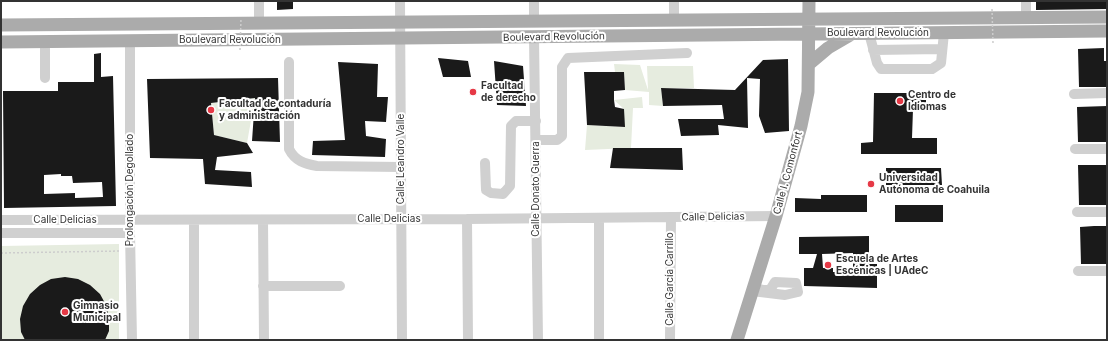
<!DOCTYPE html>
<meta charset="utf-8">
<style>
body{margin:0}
#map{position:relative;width:1108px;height:341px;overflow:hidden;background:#fff;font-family:Inter,sans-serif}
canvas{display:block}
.frame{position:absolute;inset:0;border:2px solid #333;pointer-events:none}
</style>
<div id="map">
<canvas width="1108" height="341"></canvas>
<div class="frame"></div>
</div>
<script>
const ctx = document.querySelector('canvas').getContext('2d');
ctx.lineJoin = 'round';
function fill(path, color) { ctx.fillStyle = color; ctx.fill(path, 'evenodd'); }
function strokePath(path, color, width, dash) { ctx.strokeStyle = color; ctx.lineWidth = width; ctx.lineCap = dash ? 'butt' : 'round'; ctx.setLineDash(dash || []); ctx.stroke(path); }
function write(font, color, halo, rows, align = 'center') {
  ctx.font = font + ' Inter,sans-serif'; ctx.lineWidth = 4; ctx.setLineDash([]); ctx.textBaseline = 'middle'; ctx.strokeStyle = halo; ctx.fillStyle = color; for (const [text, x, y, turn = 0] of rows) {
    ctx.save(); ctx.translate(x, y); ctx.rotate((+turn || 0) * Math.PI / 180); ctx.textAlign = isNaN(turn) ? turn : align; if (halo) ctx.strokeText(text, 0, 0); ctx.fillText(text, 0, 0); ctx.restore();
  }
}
const green = new Path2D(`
 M614,64l26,1 8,25 -1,-24h46l1,22h-33l2,18 -14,-1v-13l-24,-2 -1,-18h-9z
 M642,97l1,11h-10l-2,40 -46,2 2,-25 37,2v-18l-10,-9z
 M255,98l-8,45 -33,-8 -3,-32z
 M119,244v96h-118v-94z`);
const building = new Path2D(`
 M277,1h16v8l-16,1z
 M1036,1h71v8l-71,1z
 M1104,48v13h3v26h-28l-1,-38z
 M101,53v24l12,-1 3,130 -112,2 -1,-117h55v-9h36v-28zM61,174v2h11l1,7 29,-1 1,15 -28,1v-5l-31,1v-19z
 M438,58l30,3 3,16h-28z
 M788,59l1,72 -24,2 -6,-17 1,-37 -13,-1 1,50 -30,-3 1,10 -38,1 -3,-17h46l-2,-14 -59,1 -2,-18 74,2 28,-30z
 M494,61l29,5 3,40 -29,-1z
 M338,62l40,2 -1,33h11l-2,25 -21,-1 1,15 20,3 -1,18 -73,-2 1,-14 32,-1z
 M584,72h40l1,18 -11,1v9l1,7 9,2 1,18 -38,-2z
 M278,78l2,64 -28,-1 3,-43 -44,5 3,32 33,8 6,10 -36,4 -2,13 36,2 1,15 -47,-3 -2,-25 -53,-1 -3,-79z
 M874,93h52v16h-13l-1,29h25v16h-76v-11l12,-1z
 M1107,106v36h-29l-1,-35z
 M613,148h69l1,22 -73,-2z
 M1078,165h29v40h-28z
 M886,168h55l1,17h-56z
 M821,195h46v17h-72v-14l26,1z
 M895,205h48v17h-48z
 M1094,226h13v38h-26l-1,-37z
 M869,236v28h8v24l-73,-2v-18h9l4,-14h-18v-17zM853,253v19h-20v-4h-10l-1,-14z
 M65,277l13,2 12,6 10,9 6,11 3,13v13l-4,9h-80l-4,-8 -1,-13 3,-13 7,-12 10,-9 11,-6z`);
const path = new Path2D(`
 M1,253l120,-2`);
const minor = new Path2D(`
 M259,1v22
 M400,1l2,339
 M534,1v20
 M674,1v19
 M1026,1v17
 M869,33l8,30 4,6h51l9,-6 3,-30
 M534,37l4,303
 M130,41v192l2,107
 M873,50l69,-1
 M289,62v87c6,12 16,15 28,17l84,1
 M45,78v-36
 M1074,94l33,-1
 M536,140h21l5,-4v-69l6,-9 119,-5
 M1075,149h32
 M485,163l1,27 5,3 12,1 7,-8 1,-60 5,-5h20
 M1077,212h30
 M467,219l1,121
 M1,220l466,-1 309,-3
 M263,220l1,120
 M1,233h129
 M1078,271h29
 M263,286h77
 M752,291l33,4 13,-3 -2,-9 -21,-1 -5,8h-7l-10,-2
 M194,340v-119
 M599,340v-122
 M670,340l1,-123`);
const major = new Path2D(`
 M1,25l1106,-8
 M1,42l1106,-11
 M809,64l19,-16 24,-14
 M737,340l39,-124 25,-90 7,-34 1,-91`);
const pathBridge = new Path2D(`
 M992,9l1,34
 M240,50l1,-32`);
const markers = [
 [473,92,4,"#e63946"],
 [900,101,4,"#e63946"],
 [211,110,4,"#e63946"],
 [871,184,4,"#e63946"],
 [828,265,4,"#e63946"],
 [65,312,4,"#e63946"]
];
const streetNames = [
 ["Boulevard Revolución",878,33],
 ["Boulevard Revolución",554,37,-1],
 ["Boulevard Revolución",230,40],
 ["Calle Leandro Valle",401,159,-90],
 ["Calle I. Comonfort",788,173,-75],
 ["Calle Donato Guerra",536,189,-90],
 ["Prolongación Degollado",130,190,-90],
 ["Calle Delicias",713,217,-1],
 ["Calle Delicias",389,219],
 ["Calle Delicias",65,220],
 ["Calle García Carrillo",670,279,-90]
];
const poiNames = [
 ["Facultad",481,86],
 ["de derecho",481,98],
 ["Centro de",908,95],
 ["Idiomas",908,107],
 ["Facultad de contaduría",219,104],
 ["y administración",219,116],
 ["Universidad",879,178],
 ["Autónoma de Coahuila",879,190],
 ["Escuela de Artes",836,259],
 ["Escénicas | UAdeC",836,271],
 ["Gimnasio",73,306],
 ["Municipal",73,318]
];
fill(green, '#e6ecdf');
fill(building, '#1a1a1a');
strokePath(path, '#cdcdcd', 1.5, [2, 2]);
strokePath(minor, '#d0d0d0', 10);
strokePath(major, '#ababab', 13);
strokePath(pathBridge, '#cdcdcd', 1.5, [2, 2]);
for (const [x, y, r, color] of markers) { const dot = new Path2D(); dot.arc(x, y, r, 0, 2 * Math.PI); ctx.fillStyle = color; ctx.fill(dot); strokePath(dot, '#fff', 1.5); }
write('10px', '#333', '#fff', streetNames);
write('bold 10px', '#333', '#fff', poiNames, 'left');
</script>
